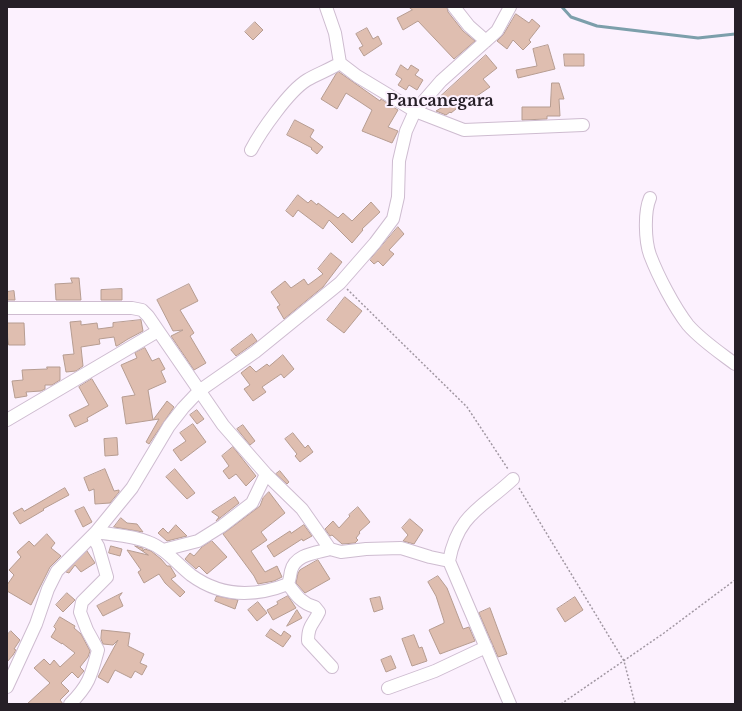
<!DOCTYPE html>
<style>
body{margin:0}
#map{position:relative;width:742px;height:711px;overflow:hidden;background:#fcf1fe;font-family:"Libre Baskerville",serif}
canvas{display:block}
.frame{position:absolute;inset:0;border:8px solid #261f27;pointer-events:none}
</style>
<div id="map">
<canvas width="742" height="711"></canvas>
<div class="frame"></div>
</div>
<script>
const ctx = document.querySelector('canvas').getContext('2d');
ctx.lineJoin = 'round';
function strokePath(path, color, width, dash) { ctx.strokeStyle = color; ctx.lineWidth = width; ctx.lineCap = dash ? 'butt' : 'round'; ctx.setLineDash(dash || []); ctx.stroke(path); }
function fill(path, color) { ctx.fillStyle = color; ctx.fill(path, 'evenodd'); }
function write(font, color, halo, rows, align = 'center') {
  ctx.font = font + ' "Libre Baskerville",serif'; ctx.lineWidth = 4; ctx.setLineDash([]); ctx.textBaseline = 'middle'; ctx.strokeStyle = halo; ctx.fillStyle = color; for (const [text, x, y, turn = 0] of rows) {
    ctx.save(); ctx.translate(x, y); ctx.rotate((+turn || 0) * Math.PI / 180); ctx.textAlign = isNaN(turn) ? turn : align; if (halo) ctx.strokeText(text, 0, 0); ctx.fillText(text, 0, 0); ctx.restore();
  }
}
const stream = new Path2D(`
 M562,7l9,10 26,9 101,12 37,-4`);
const building = new Path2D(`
 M409,7h38l1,5 15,19 12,10 -21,18 -36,-38 -15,9 -6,-12 15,-8z
 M516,14l13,9 3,-4 8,7 -11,14 2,2 -8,8 -10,-10 -6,9 -10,-8 6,-6z
 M255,22l8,8 -10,10 -8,-8z
 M367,28l6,11 5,-3 4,8 -18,12 -5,-8 4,-2 -7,-12z
 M548,45l7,24 -37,9 -2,-8 21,-4 -4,-17z
 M564,54h20v12h-19z
 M486,55l11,13 -14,11 7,8 -22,15 -1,-2 -16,13 -1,-1 -4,3 -10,-4 10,-6 -6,-8z
 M401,65l7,5 3,-5 8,5 -4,5 8,5 -6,10 -8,-5 -3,5 -8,-5 4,-6 -6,-4z
 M339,72l41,29 1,-2 17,11 -10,17 10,4 -6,12 -30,-12 10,-21 -12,-8 -14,-9 -9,16 -16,-10 15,-25z
 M552,83h7l5,16h-5l1,17h-13v3l-25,1v-13h28z
 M295,120l19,10 -4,7 13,10 -6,7 -6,-5 1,-1 -25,-13z
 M298,195l10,8 3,-3 6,5 1,-2 20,15 5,-5 9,8 19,-19 9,10 -18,17 1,1 -11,13 -23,-23 -6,9 -25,-19 -5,7 -7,-6z
 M398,227l6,7 -15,16 5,4 -11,12 -5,-5 -4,3 -4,-4z
 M331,253l11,9 -19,25 -39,32 -7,-12 3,-2 -9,-13 14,-11 6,7 13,-9 4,6 15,-11 -5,-5z
 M71,278h8l2,22h-25l-1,-16 17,-1z
 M189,284l9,17 -18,9 14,23 -4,3 16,27 -12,7 -23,-34 12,-6 -10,1 -16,-31z
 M122,289v11h-21v-10z
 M14,291l1,9h-8v-8z
 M345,297l17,14 -18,22 -17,-13z
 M141,320l2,11 -15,8 -11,7h-1l-2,-9 -15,2 1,5 -19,3 2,19 -7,5 -10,1 -3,-17 11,-1 -4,-32 11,-1v4l16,-2 1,6 15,-2v-4z
 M7,323h17l1,22h-16z
 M252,334l5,7 -21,15 -5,-6z
 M145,348l7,13 7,-3 6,11 -4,2 5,11 -18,8 5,30 14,-19 7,6 -25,37 -3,-2 13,-23 -33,5 -4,-27 13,-2 -14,-30 16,-7 -2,-5z
 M283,355l11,14 -10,9 -3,-4 -19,13 4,5 -13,9 -9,-12 6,-4 -9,-12 9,-7 6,6 11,-8 2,2z
 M47,367h13v13l-8,5h-7v4l-4,2 -15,1 1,4 -12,2 -3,-17 11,-1 -1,-10 25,-1z
 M92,379l16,27 -21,12 1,3 -13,6 -6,-12 20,-10 -10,-18z
 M197,410l7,9 -7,5 -7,-9z
 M193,424l13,18 -25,19 -8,-11 13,-9 -6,-8z
 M243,425l12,16 -5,4 -13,-16z
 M293,433l12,15 3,-3 5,7 -13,10 -5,-6 2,-2 -12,-15z
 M117,438l1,17 -13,1 -1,-17z
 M233,447l23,29 -10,10 -10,-12 -7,5 -6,-8 6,-5 -7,-10z
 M105,469l9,22 5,-1v2l-9,11 -15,1 -1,-15 -5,2 -5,-13z
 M175,469l20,24 -8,6 -21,-22z
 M280,471l9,11 -2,2 -11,-10z
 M65,488l4,7 -26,14 1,1 -24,14 -7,-11 9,-5 2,3z
 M269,492l16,21 -24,19 6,8 -16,11 14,21 12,-6 5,11 -8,4 -16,3 -4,-8 -31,-42 37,-28 3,-8z
 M235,497l4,6 -23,18 3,-4 -7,-5z
 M84,507l8,15 -9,5 -8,-16z
 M358,507l12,15 -11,10 1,1 -4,5 2,2 -3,3 -13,1 -10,-9 -2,1 -5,-7 8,-8 6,7 11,-12 -1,-1z
 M121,518l6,5 10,1 6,8 -29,-5z
 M410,519l13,11 -9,14 -11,-3 5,-6 -6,-7z
 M176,525l11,11 -20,5 -9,-8 5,-5 5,5z
 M304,525l8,11 -9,5 -1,-2 -28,18 -7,-11 23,-15 1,2z
 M47,534l8,9 -4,5 10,8 -11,11 -19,38 -24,-14v-6l7,-10 -5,-5 12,-13 -4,-5 12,-11 5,5z
 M212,541l15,16 -20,17 -8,-8 -3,3 -11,-10 5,-6 4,3 8,-9z
 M111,546l11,3 -2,7 -11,-3z
 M135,546l8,2v3l2,-2 6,2 10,8 6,7h3l6,10 -5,3 14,13 -5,5 -15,-14 -6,-9 -15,9 -6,-11 3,-2 -14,-20 21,5z
 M87,551l8,12 -14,9 -6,-7 -6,8 -3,-1z
 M318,560l12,19 -25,14 -9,-10 2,-10 2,-3z
 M438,576l9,12 16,41 6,-2 6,14 -35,13 -11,-24 15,-7v-2l-8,-25 -8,-14z
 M67,593l8,7 -12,12 -7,-7z
 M122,593l-3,4 4,9 -20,10 -6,-10z
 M217,596l21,4 -3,9 -20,-8z
 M288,596l8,12 -23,12 -6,-10 11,-6 -1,-2z
 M380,597l3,12 -9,3 -4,-13z
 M575,597l8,13 -18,12 -8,-13z
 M258,602l9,11 -10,8 -9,-11z
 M490,608l17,46 -9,3 -19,-44z
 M297,610l5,8 -15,8z
 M60,617l15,9 -1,2 7,6 9,17 -2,6 -8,10 4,4 -6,7 -6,-6 -11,11 8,8 -9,9 3,4h-36l23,-21 -16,-15 10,-9 6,6 4,-5 6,7 15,-14 -13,-10v1l-11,-7 5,-8 -2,-2z
 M271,629l10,7 3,-5 7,5 -8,11 -17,-11z
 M102,630l28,3 -2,13 16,8 -4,9 7,3 -5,9 -7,-4 -4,7 -16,-8 -7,13 -10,-6 20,-37 -5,5 -10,-1 -2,-5z
 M11,631l9,9 -6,9 2,1 -3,5 -6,7v-27z
 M414,635l5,13 3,-1 5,14 -15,5 -10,-27z
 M391,656l5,12 -10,4 -5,-12z`);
const path = new Path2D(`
 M347,289l120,118 41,62
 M519,488l105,173 11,43
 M561,704l103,-71 71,-53`);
const minor = new Path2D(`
 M326,7l9,26 5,30 17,13 58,35 49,19 119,-5
 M454,7l15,19 17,15
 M251,150c10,-19 38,-59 56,-70 10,-6 22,-10 33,-17
 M650,198c-6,14 -5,43 0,57 8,21 24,52 38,70 13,15 31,27 47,39
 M7,308h125l10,2 6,6 75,109 43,49 36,35 28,40 11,3 25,-3 35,-1 29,9 19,4 61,143
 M7,420l151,-89
 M96,532c17,3 36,3 52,10 17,6 29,22 43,33 30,22 64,22 97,9 2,-5 2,-8 3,-13 4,-17 25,-18 39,-22
 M163,550l35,-9 24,-15 30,-23 14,-29
 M449,561c9,-47 33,-53 64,-82
 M288,584c8,11 13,19 27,23l4,5c-6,13 -11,13 -11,29l24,26
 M7,687l29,-63 12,-35 9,-18 39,-39 36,-44 37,-62 14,-18 16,-17 56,-39 85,-69 35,-40 18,-24 5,-22 1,-36 7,-30 9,-20 26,-30 56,-50 13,-24
 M388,688l47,-17 51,-24
 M70,704c19,-19 21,-28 28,-54l-11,-20 -7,-18 2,-10 25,-25 -9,-31 -6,-10`);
const quarterNames = [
 ["Pancanegara",440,101]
];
strokePath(stream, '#7c9fab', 3);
fill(building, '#dfbeb0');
strokePath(building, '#b69c91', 1);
strokePath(minor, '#cebcd0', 14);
strokePath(path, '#a197a2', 1.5, [2, 2]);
strokePath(minor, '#fff', 12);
write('bold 16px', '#261f27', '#fcf1fe', quarterNames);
</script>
